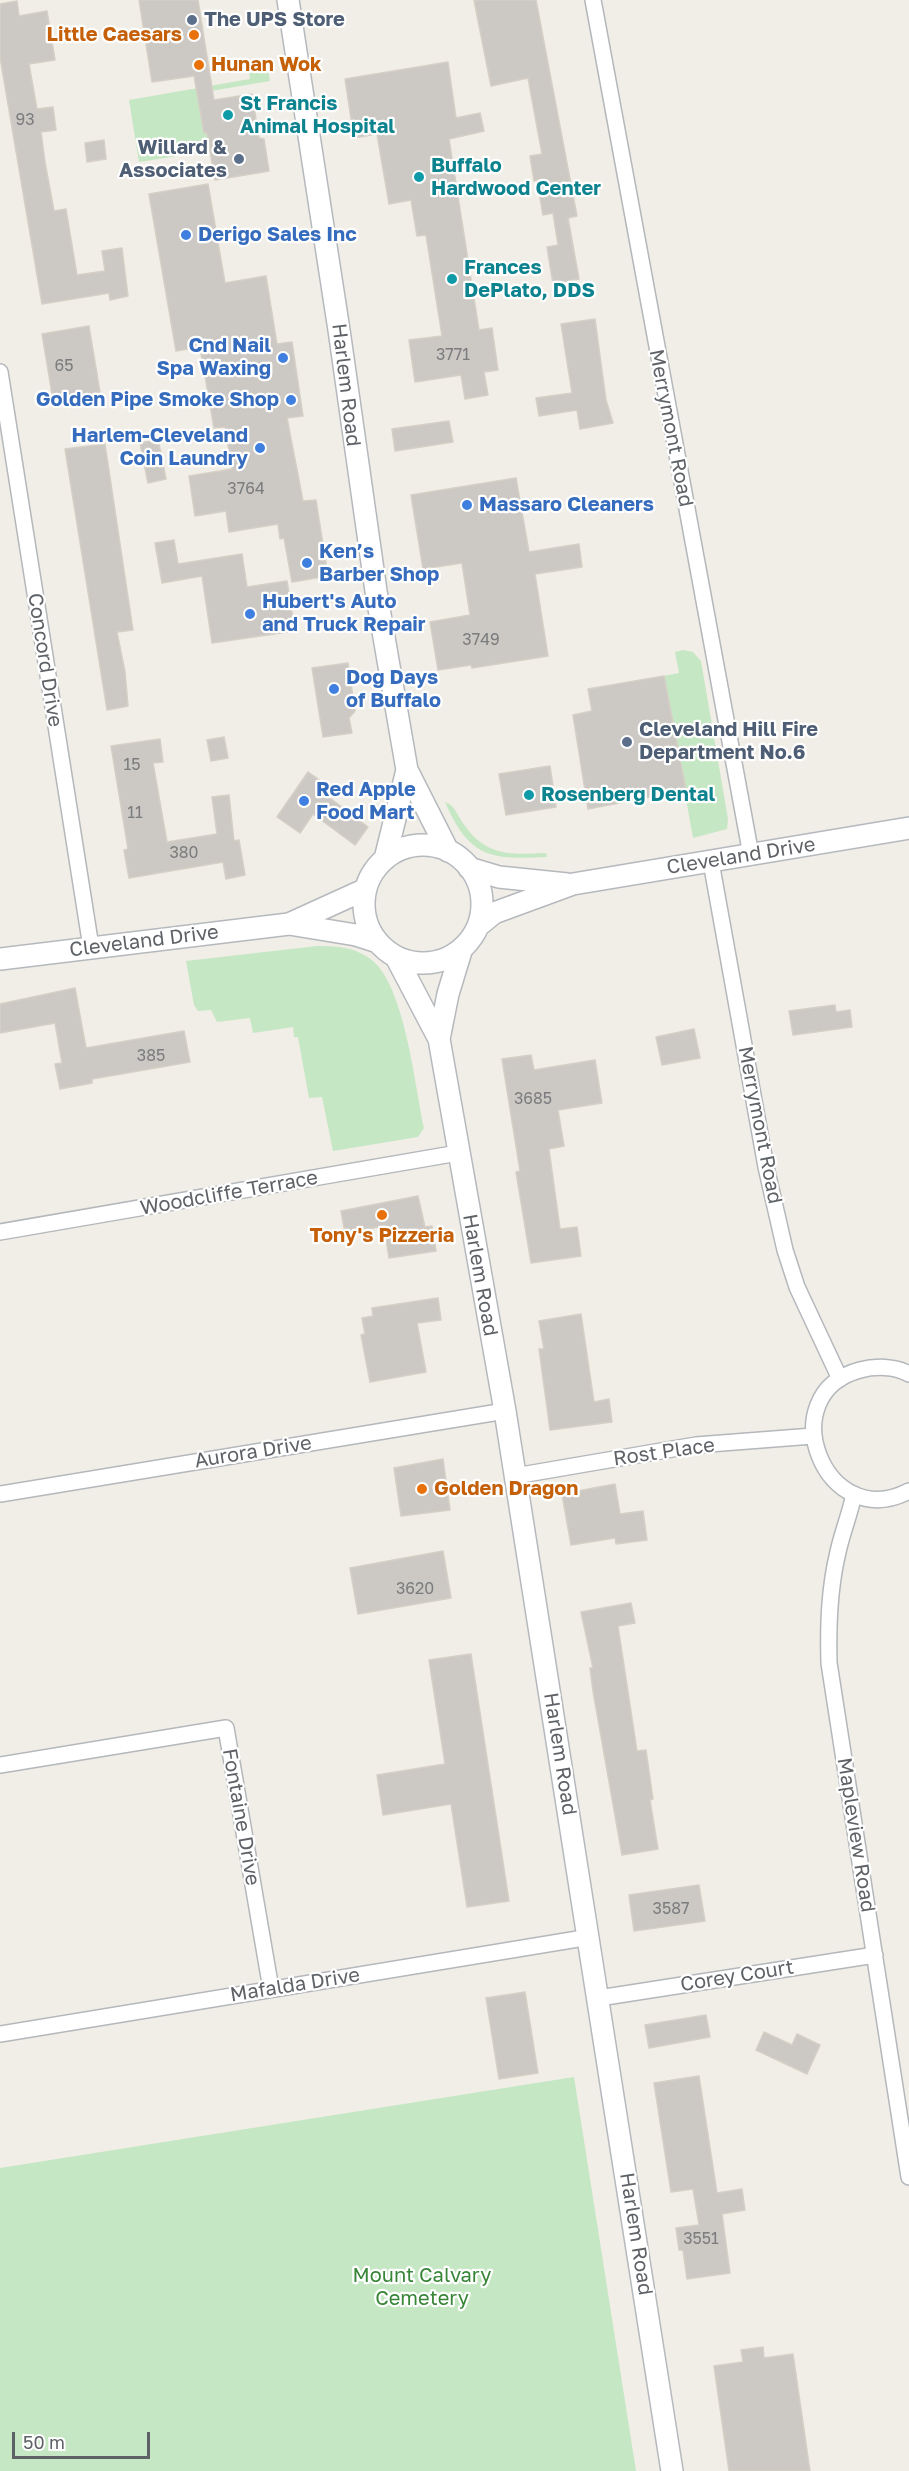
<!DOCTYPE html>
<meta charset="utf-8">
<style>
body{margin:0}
#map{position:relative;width:909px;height:2471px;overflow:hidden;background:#f0eee7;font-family:"Golos Text",sans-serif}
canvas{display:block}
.scale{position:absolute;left:12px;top:2432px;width:138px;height:27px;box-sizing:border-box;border:3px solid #5e6267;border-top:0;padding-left:8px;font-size:18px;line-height:21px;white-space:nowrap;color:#5e6267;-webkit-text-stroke:4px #fff;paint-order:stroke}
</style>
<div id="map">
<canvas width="909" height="2471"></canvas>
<div class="scale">50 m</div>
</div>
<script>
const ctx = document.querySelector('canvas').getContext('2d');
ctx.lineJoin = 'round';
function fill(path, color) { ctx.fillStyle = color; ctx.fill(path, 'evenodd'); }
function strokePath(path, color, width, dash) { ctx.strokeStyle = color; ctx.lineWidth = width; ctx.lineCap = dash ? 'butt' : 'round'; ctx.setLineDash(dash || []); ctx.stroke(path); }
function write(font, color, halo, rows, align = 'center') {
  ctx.font = font + ' "Golos Text",sans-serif'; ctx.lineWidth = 4.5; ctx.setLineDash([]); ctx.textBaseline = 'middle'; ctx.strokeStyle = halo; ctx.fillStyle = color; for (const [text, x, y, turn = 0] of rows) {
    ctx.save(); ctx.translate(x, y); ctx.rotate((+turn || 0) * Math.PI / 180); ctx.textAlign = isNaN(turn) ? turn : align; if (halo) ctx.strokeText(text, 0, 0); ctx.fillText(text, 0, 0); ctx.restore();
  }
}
const green = new Path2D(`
 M268,69l2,12 -59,10 1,10 -13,2 5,30 32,-5 1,9 21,-3v4l-48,13 -71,11 -10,-62 121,-21 -1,-7z
 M683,650l10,2 8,9 27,158 -1,10 -34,9 -29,-162 15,-3 -4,-21z
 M445,802c10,3 12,13 18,21 22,33 46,32 83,30l1,4c-56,3 -78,1 -102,-55z
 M317,946c21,0 40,1 57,16 31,28 41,124 50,166l-6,9 -85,14 -11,-54 -13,1 -11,-61h-4l-1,-10 -40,6 -3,-15 -33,4 -6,-12 -13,1 -4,-6 -8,-44z
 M574,2077l62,394h-636v-303z`);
const building = new Path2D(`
 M139,0h59l16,100 38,-6 7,44 5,1 5,32 -54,9 -8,-47h-3l-10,-57 -42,6z
 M474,0h62l41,216 -9,2 11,61 -26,5 -6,-37 11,-2 -5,-32 -10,2 -6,-35 -3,1 -4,-25 12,-2 -14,-76 -37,8z
 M17,1l2,15 28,-5 8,49 -26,4 8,45 16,-2 3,23 -15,2 4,30 9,49 12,-2 11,66 28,-4 -3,-20 20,-3 6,48 -18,4 -1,-7 -67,11 -42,-247v-53z
 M448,62l8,56 24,-5 4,18 -35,8 30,191 13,-2 6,42 -14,2 4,23 -23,4 -4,-24 -46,7 -6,-42 33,-4 -16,-101 -9,1 -6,-36 -22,4 -12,-70 -23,4 -9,-59z
 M104,140l2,19 -19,3 -2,-19z
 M208,184l17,99 41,-7 11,68 15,-2 11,74 -16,2 16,83 13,-1 12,76 -36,6 -8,-44 -4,1 -2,-15 -49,8 -3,-21 -31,5 -6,-40 43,-7 -7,-42 -11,1 -14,-81 -24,4 -27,-157z
 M595,319l11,81 7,23 -33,6 -3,-19 -38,6 -3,-18 36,-5 -11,-69z
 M89,326l11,66 -47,8 -11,-66z
 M449,421l4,21 -58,9 -3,-22z
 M158,439l8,40 -18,4 -8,-40z
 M105,444l28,186 -16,2 8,40 3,34 -21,4 -42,-261z
 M516,478l13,74 50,-8 3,23 -47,7 13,82 -76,12 -1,-3 -33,5 -8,-48 40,-7 -8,-52 -39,6 -12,-74z
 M174,540l4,24 64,-10 5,33 40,-6 8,50 -83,12 -10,-67 -40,7 -7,-40z
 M348,663l7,48 -6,7 3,15 -29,4 -11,-69z
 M664,676l22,114 -98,19 -15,-94 19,-4 -4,-22z
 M224,737l4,21 -17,3 -4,-21z
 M160,739l3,23 -10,1 14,79 50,-8 -5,-37 17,-2 5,46 5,-1 6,35 -19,4 -3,-17 -94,16 -5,-28 4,-1 -17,-103z
 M550,766l6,41 -50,8 -7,-41z
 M308,772l23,16 -5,7 42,32 -13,18 -42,-31 -13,19 -23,-16z
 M75,988l11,60 98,-17 6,31 -98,17v4l-32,6 -5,-25 7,-1 -7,-40 -55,10v-29z
 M835,1005l1,7 14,-2 2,17 -59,8 -4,-24z
 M694,1029l6,29 -38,7 -6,-28z
 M531,1055l3,15 61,-10 7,43 -44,7 6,36 -15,3 11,80 17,-2 4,29 -50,7 -15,-91 4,-1 -18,-112z
 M418,1196l7,31 7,-1 4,25 -47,7 -5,-32 -39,7 -4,-22z
 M438,1298l3,22 -24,3 9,49 -56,10 -9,-47 4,-1 -3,-16 11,-2 -1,-8z
 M581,1314l13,88 15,-3 3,23 -62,8 -11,-81h5l-5,-28z
 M443,1459l7,51 -49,6 -7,-48z
 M615,1484l5,30 23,-3 4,29 -31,4 -1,-6 -44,7 -9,-51z
 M443,1551l8,47 -93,16 -8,-46z
 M631,1603l4,20 -17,3 19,125 9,-1 7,49 -3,1 8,49 -36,6 -29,-164 -3,-23h3l-12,-56z
 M471,1654l38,247 -42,6 -16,-103 -68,11 -6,-40 68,-11 -16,-104z
 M699,1885l6,36 -71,10 -5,-36z
 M525,1992l13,81 -39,6 -13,-81z
 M706,2015l4,22 -61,11 -4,-23z
 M764,2032l28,13 5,-11 23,11 -13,29 -51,-24z
 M699,2076l18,117 25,-4 3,21 -23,4 8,59 -43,6 -4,-29h-4l-3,-22 23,-3 -6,-36 -22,3 -17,-109z
 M763,2347l1,11 29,-4 17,117h-81l-15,-105 29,-4 -2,-12z`);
const street = new Path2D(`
 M593,0l158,855
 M0,372l91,575
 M711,862l55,305 19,83 12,37 43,92
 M0,1232l458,-79
 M909,1374c-14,-8 -34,-8 -49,-4 -90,24 -35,165 49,121
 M515,1476l181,-31 117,-9
 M0,1494l505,-83
 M854,1494c-4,20 -12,39 -16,58 -9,37 -10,73 -9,111l80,514
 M0,1765l226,-37 45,261
 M599,1998l276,-43
 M0,2034l590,-97`);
const secondary = new Path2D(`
 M288,0l51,330 37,261 31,179 41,81
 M364 904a59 59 0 1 1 118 0a59 59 0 1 1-118 0Z
 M385,859l22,-89
 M469,868l30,9 68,7
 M289,924l67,11 22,7
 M478,926l16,-13 79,-29 336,-56
 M396,957l43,82 66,372 167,1060
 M0,959l289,-35 77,-35
 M439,1039l9,-45 14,-46`);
const markers = [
 [192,20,6,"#5c6f8a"],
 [194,35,6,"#e8710a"],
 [199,65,6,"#e8710a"],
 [228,115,6,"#0f9aa8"],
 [239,159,6,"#5c6f8a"],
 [419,177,6,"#0f9aa8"],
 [186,235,6,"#3f7fe0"],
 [452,279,6,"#0f9aa8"],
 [283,358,6,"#3f7fe0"],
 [291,400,6,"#3f7fe0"],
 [260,448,6,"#3f7fe0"],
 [467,505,6,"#3f7fe0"],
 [307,563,6,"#3f7fe0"],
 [250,614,6,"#3f7fe0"],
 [334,689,6,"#3f7fe0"],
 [627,742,6,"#5c6f8a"],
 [529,795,6,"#0f9aa8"],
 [304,801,6,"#3f7fe0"],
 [382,1215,6,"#e8710a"],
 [422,1489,6,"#e8710a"]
];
const numberNames = [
 ["93",25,120],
 ["3771",453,355],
 ["65",64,366],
 ["3764",246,489],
 ["3749",481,640],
 ["15",132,765],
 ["11",135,813],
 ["380",184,853],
 ["385",151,1056],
 ["3685",533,1099],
 ["3620",415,1589],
 ["3587",671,1909],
 ["3551",701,2239]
];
const serviceNames = [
 ["The UPS Store",204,20],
 ["Willard &",227,148,"right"],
 ["Associates",227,171,"right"],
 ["Cleveland Hill Fire",639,730],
 ["Department No.6",639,753]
];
const foodNames = [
 ["Little Caesars",182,35,"right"],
 ["Hunan Wok",211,65],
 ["Tony's Pizzeria",382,1236,"center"],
 ["Golden Dragon",434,1489]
];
const cultureNames = [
 ["St Francis",240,104],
 ["Animal Hospital",240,127],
 ["Buffalo",431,166],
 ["Hardwood Center",431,189],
 ["Frances",464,268],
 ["DePlato, DDS",464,291],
 ["Rosenberg Dental",541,795]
];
const shopNames = [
 ["Derigo Sales Inc",198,235],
 ["Cnd Nail",271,346,"right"],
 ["Spa Waxing",271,369,"right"],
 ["Golden Pipe Smoke Shop",279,400,"right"],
 ["Harlem-Cleveland",248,436,"right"],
 ["Coin Laundry",248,459,"right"],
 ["Massaro Cleaners",479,505],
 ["Ken’s",319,552],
 ["Barber Shop",319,575],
 ["Hubert's Auto",262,602],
 ["and Truck Repair",262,625],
 ["Dog Days",346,678],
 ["of Buffalo",346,701],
 ["Red Apple",316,790],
 ["Food Mart",316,813]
];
const streetNames = [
 ["Harlem Road",346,385,83],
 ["Merrymont Road",671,428,79],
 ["Concord Drive",45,660,81],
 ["Cleveland Drive",741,856,-9],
 ["Cleveland Drive",144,941,-7],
 ["Merrymont Road",760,1125,79],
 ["Woodcliffe Terrace",229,1193,-10],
 ["Harlem Road",480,1275,80],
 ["Aurora Drive",253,1452,-9],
 ["Rost Place",664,1452,-8],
 ["Harlem Road",560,1754,81],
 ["Fontaine Drive",241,1817,80],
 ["Mapleview Road",856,1835,81],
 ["Corey Court",737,1976,-9],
 ["Mafalda Drive",295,1985,-9],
 ["Harlem Road",636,2234,81]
];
const parkNames = [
 ["Mount Calvary",422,2276],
 ["Cemetery",422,2299]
];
fill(green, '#c6e7c4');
fill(building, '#ccc8c4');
strokePath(building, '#d5cfc5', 1.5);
strokePath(street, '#b4b7bb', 18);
strokePath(secondary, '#b5b9be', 24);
strokePath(street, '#fff', 15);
strokePath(secondary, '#fff', 21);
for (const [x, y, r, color] of markers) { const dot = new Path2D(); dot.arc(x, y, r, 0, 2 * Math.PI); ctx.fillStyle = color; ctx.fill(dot); strokePath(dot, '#fff', 2); }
write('16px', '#7a7c7e', null, numberNames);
write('bold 20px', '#4e5e75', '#fff', serviceNames, 'left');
write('bold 20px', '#c56008', '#fff', foodNames, 'left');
write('bold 20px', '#0d838f', '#fff', cultureNames, 'left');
write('bold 20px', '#366cbe', '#fff', shopNames, 'left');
write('20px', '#5e6267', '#fff', streetNames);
write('20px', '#378537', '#fff', parkNames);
</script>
